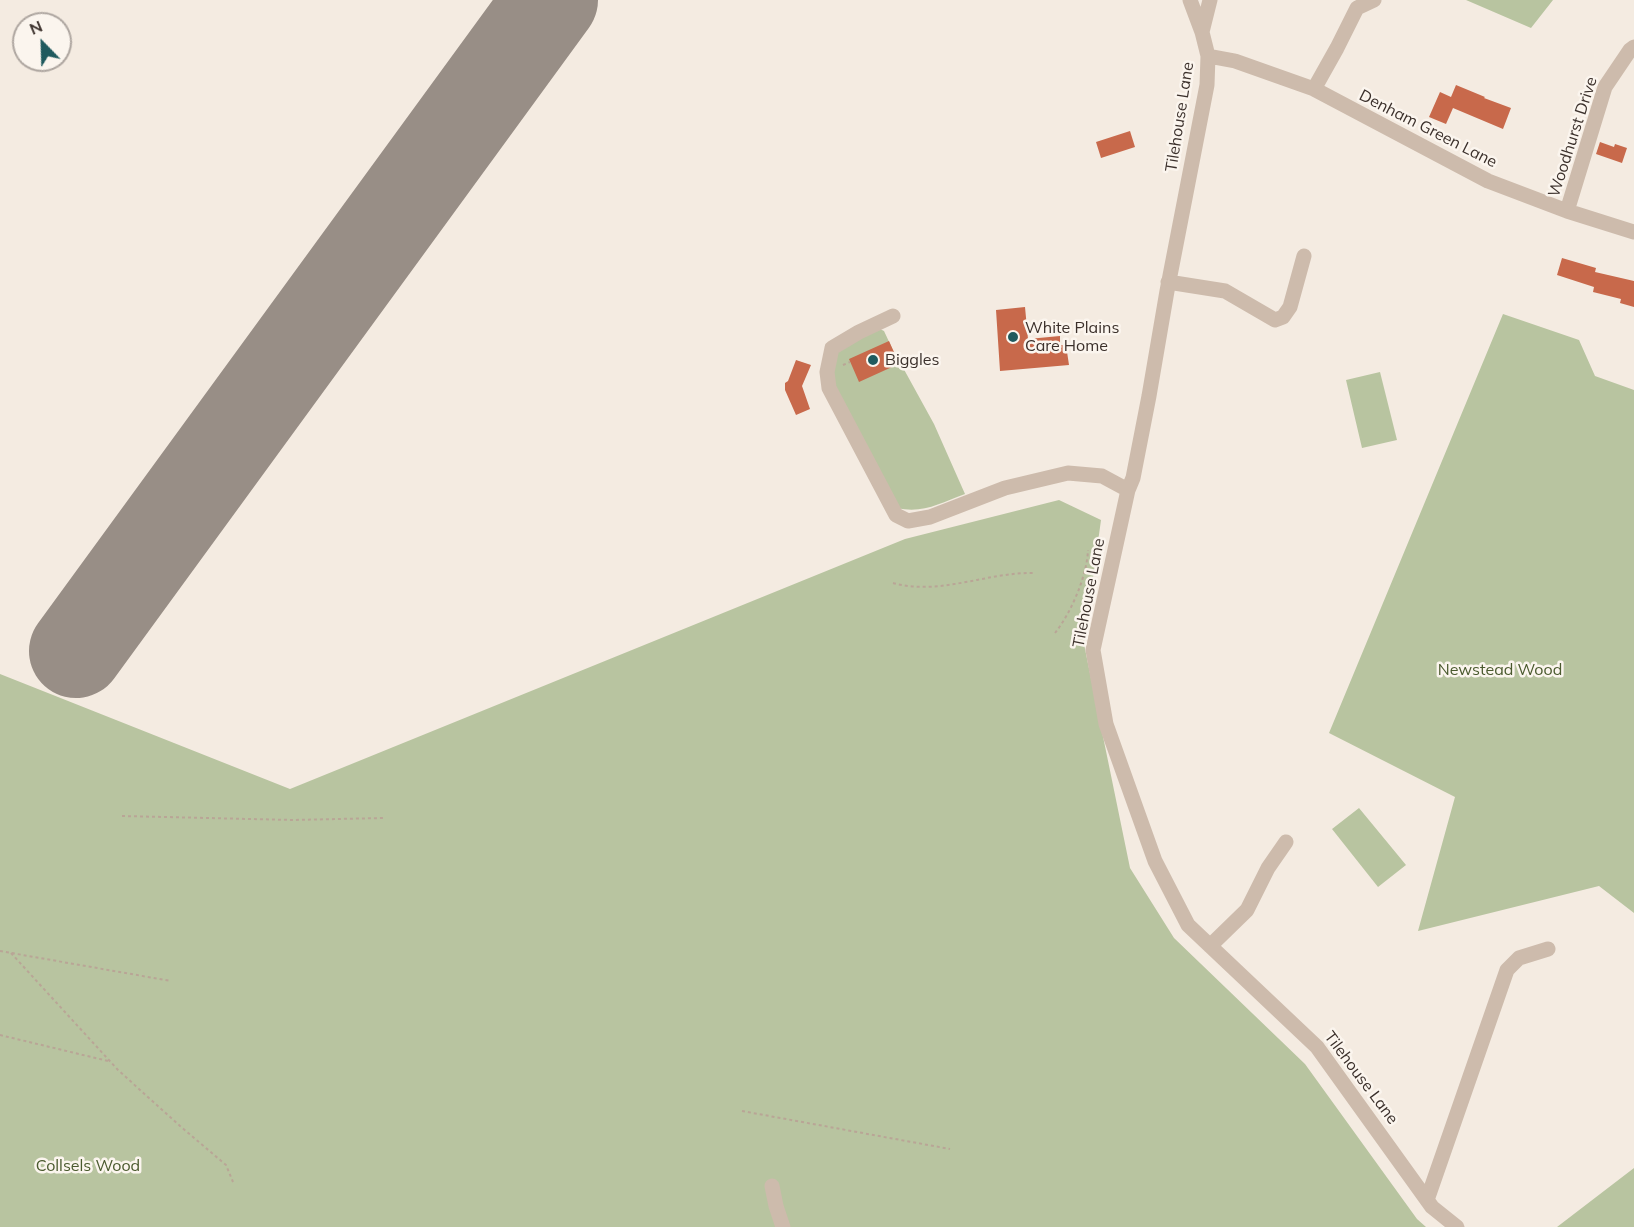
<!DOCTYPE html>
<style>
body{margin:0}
#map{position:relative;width:1634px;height:1227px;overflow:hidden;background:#f4ebe1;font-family:Mulish,sans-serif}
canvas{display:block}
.north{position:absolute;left:12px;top:12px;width:60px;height:60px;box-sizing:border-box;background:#fbf5ee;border:2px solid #aea6a0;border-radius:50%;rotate:337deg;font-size:16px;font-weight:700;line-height:24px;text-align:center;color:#3b302b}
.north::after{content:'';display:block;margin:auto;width:21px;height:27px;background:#1f5a5e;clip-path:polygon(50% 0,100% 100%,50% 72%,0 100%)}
</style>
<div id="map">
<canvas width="1634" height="1227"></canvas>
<div class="north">N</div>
</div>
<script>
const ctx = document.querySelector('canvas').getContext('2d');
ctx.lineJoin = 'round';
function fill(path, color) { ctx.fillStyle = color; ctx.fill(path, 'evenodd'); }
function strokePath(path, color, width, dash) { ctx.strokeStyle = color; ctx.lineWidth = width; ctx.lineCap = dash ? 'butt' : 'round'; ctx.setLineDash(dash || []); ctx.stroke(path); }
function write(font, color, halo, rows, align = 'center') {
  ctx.font = font + ' Mulish,sans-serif'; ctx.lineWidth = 5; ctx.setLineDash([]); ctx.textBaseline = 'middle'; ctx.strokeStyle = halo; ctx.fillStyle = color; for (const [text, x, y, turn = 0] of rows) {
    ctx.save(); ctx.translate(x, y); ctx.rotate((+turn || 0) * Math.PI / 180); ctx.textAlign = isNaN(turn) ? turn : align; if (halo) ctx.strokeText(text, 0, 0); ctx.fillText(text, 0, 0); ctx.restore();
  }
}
const green = new Path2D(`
 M1466,0h87l-22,28z
 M1503,314l76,26 16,36 39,14v523l-35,-27 -181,45 37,-134 -126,-64z
 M878,328l6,3 14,30 3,3 33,60 31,70c-25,9 -42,20 -68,14l-66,-124 4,-30z
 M1380,372l17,68 -35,8 -16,-68z
 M1059,500l42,20 -17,124 46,224 44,70 131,126 112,155 9,8h-1426v-553l290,115 615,-250z
 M1359,808l47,57 -28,22 -46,-58z
 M1634,1168v59h-77z`);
const runway = new Path2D(`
 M76,651l475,-651`);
const building = new Path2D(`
 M1456,85l29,12 -1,1 27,10 -8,21 -50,-21 -7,16 -17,-7 11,-25 11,5z
 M1130,131l5,16 -34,11 -5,-16z
 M1600,142l14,5 1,-3 12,4 -5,15 -26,-9z
 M1562,258l34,10 -1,4 39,9v26l-14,-4 1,-4 -28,-7 1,-5 -37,-12z
 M1025,307l3,32 32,-3v9h6l3,20 -69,6 -4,-61z
 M889,341l9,20 -8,3 2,3 -33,15 -10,-23z
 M796,360l15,5 -9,21 8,23 -14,6 -11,-25v-7l3,-2z`);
const path = new Path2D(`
 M843,365l7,-3
 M893,583c47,13 94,-11 141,-10
 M1055,633c16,-20 32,-57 33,-83
 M122,816l171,4 90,-2
 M0,951l171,30
 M11,953l107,117 62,56 46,39 7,17
 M0,1035l108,26
 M742,1111l208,38`);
const minor = new Path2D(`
 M1190,0l12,32 6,24 -1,29 -40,206 -18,105 -16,82 -5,12 -35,160 13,74 49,137 33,64 129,122 115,160 25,20
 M1202,32l8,-32
 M1208,56l27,5 79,28 174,92 79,30 67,21
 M1314,89l23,-41 20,-40 17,-8
 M1567,211l38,-124 25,-37 4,-3
 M1168,282l57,9 50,29 8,-3 7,-10 14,-51
 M893,316l-34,16 -27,16 -5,24 2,16 67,127 12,6 22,-4 75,-29 63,-15 34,3 26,14
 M1210,946l37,-36 21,-42 18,-26
 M772,1186l4,20 7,21
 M1427,1200l80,-230 12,-12 29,-9`);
const markers = [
 [1013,337,6,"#1f5a5e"],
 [873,360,6,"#1f5a5e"]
];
const streetNames = [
 ["Tilehouse Lane",1180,117,-81],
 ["Denham Green Lane",1428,129,27],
 ["Woodhurst Drive",1573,137,-72],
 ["Tilehouse Lane",1089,593,-79],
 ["Tilehouse Lane",1361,1078,53]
];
const poiNames = [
 ["White Plains",1025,328],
 ["Care Home",1025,346],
 ["Biggles",885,360]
];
const parkNames = [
 ["Newstead Wood",1500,670],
 ["Collsels Wood",88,1166]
];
fill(green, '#b8c4a0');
strokePath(runway, '#988e86', 94);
fill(building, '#c8694b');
strokePath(path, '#b9a596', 2, [3, 3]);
strokePath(minor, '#cdbbac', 15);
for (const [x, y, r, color] of markers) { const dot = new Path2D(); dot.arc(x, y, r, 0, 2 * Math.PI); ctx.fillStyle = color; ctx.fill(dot); strokePath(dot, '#fbf5ee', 2); }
write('16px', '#3b302b', '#fbf5ee', streetNames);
write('16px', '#3b302b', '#fbf5ee', poiNames, 'left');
write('16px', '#4a5a2e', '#fbf5ee', parkNames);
</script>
